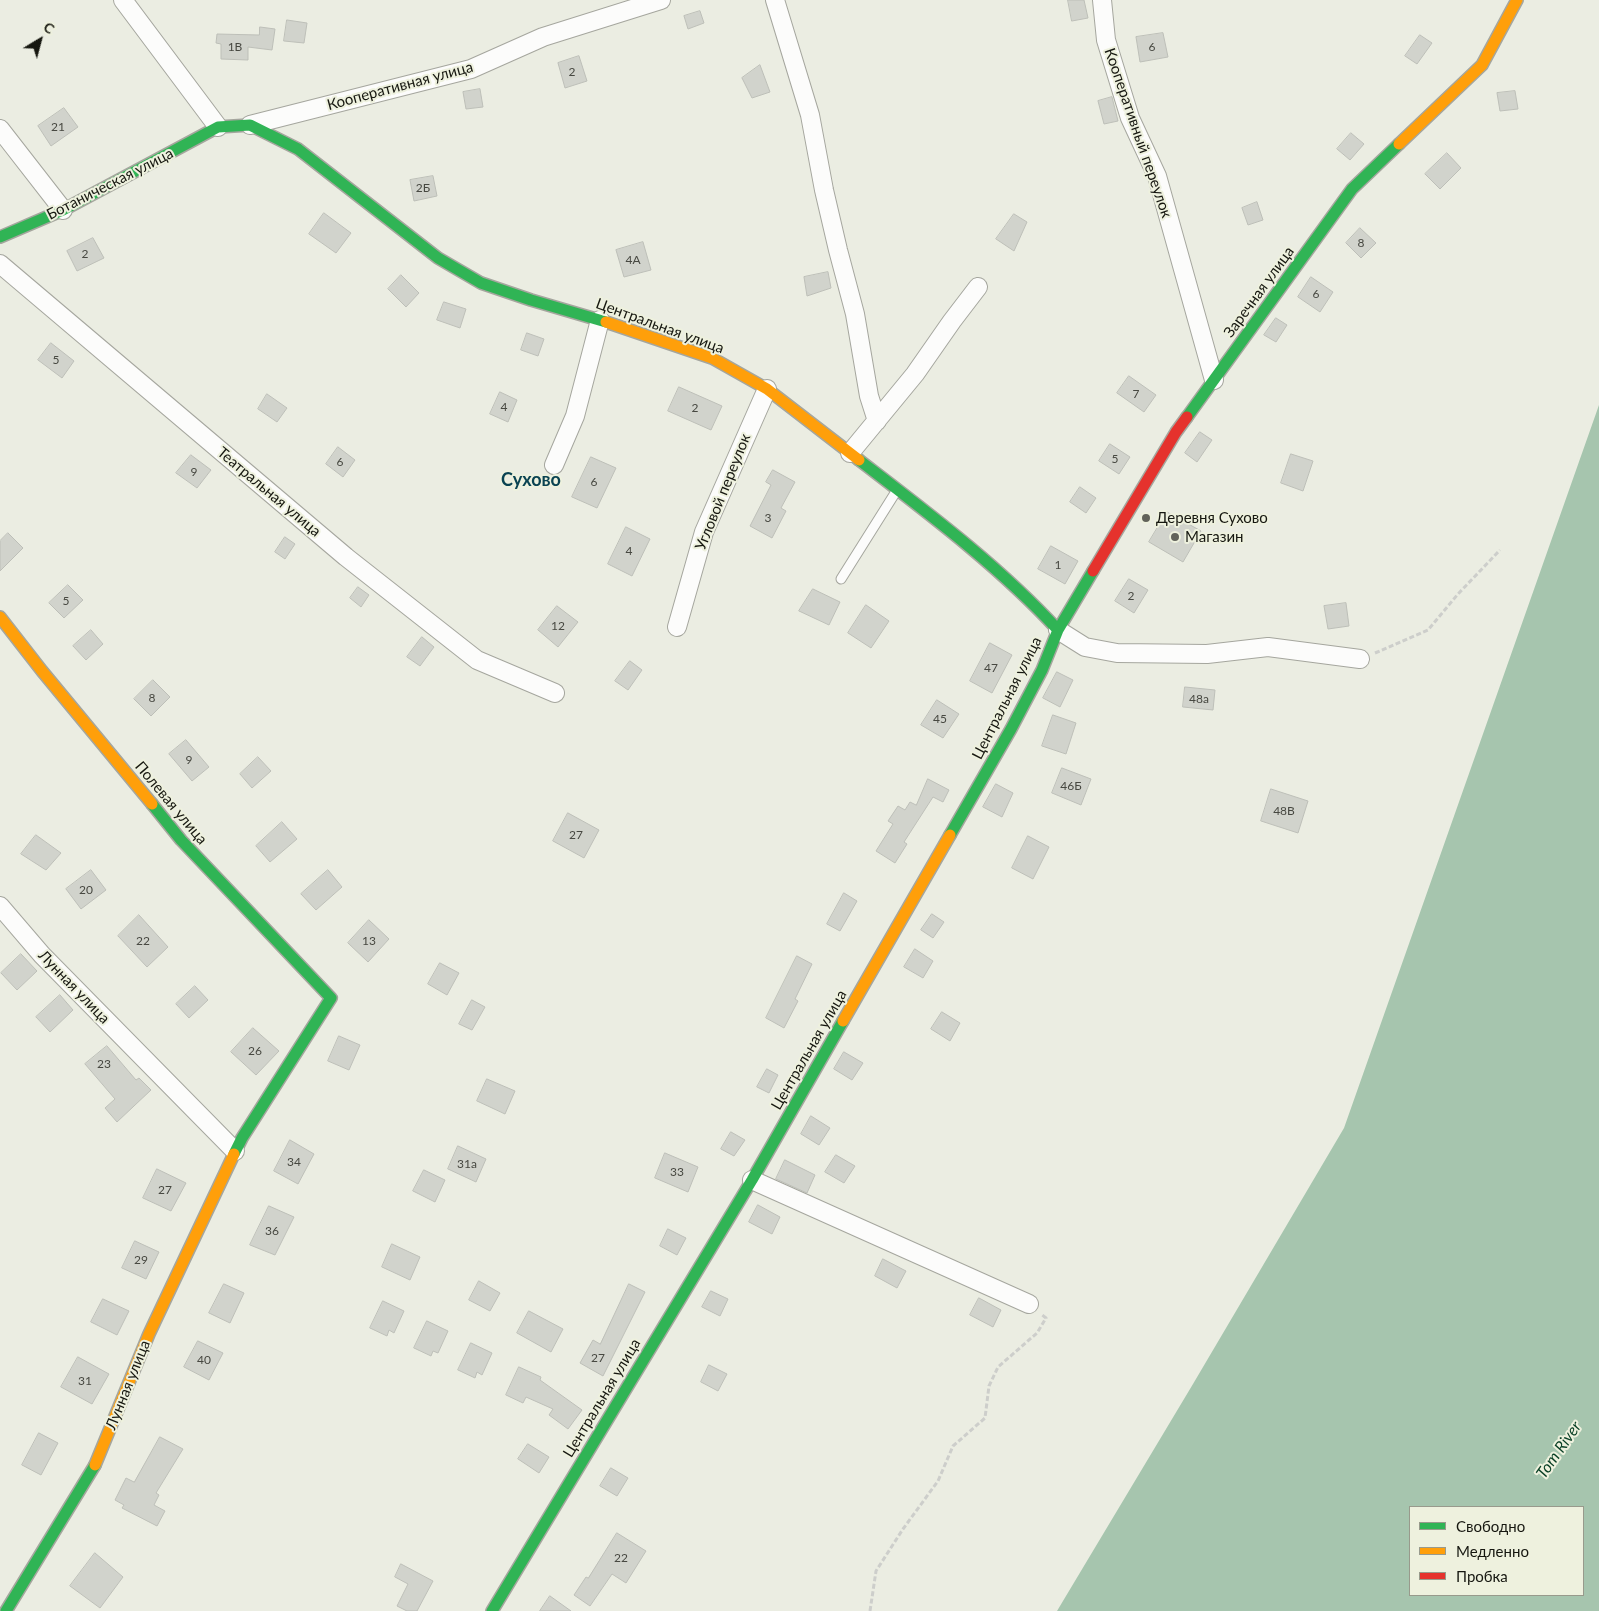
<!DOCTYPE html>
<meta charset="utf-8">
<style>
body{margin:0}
#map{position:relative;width:1599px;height:1611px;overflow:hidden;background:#ebede2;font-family:Lato,sans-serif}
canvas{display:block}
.legend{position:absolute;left:1409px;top:1506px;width:175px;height:90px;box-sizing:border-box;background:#eef1de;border:1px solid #989a8c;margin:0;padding:6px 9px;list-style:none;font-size:15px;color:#161710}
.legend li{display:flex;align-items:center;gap:10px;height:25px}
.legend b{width:25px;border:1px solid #989a8c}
.north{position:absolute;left:15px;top:15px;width:50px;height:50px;-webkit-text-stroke:4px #eef1de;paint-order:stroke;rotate:37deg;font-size:14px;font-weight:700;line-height:20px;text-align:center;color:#161710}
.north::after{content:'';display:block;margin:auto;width:18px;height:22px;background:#161710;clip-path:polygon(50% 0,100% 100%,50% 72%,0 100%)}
</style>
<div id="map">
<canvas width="1599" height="1611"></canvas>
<ul class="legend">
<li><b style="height:6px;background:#30b455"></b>Свободно</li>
<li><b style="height:6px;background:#ff9f0a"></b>Медленно</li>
<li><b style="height:6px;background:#e5322d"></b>Пробка</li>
</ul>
<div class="north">С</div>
</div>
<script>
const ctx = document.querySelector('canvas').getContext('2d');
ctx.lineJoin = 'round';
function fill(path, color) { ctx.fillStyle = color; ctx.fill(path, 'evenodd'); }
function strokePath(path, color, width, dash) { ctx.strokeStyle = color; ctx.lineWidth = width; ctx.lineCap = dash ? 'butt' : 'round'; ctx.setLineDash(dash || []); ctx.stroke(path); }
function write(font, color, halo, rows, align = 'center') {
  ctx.font = font + ' Lato,sans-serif'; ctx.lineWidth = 4; ctx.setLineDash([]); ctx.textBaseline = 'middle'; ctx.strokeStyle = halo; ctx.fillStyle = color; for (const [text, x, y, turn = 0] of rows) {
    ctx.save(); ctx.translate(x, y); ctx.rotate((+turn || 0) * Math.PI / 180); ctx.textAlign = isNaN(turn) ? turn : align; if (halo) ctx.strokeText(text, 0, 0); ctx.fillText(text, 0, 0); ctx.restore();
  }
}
const water = new Path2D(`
 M1599,405v1206h-542l136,-227 151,-256zM1410,1507h173v88h-173z`);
const building = new Path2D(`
 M1068,0h16l4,18 -16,3z
 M700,11l4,12 -16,6 -4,-13z
 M287,20l20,3 -3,20 -20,-2z
 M260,27l15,2 -3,21 -24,-3v13l-27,-1v-15l-5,-1 1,-9 42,1z
 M1163,33l5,24 -28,5 -4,-25z
 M1420,35l12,8 -15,21 -12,-8z
 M579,56l8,25 -22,7 -7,-25z
 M760,65l10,27 -18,6 -10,-20z
 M480,89l3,18 -17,2 -3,-17z
 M1515,91l3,18 -18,2 -3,-18z
 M1112,97l6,24 -14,3 -6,-23z
 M64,108l14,19 -27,19 -13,-20z
 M1351,133l13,11 -14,16 -13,-11z
 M1447,153l14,15 -21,21 -15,-15z
 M433,176l4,20 -23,5 -4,-21z
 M1257,202l6,18 -15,5 -6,-17z
 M324,213l27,20 -15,20 -27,-19z
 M1014,214l13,8 -13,29 -18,-12z
 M1360,228l16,15 -15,15 -15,-15z
 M93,238l11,20 -27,13 -10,-20z
 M643,242l8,28 -27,7 -8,-27z
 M828,272l3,16 -24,8 -3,-19z
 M401,275l18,18 -13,14 -18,-18z
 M1311,277l22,15 -13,20 -22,-15z
 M444,302l22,7 -6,19 -23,-8z
 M1276,318l11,7 -11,17 -12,-7z
 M527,333l17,6 -6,17 -17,-6z
 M51,343l23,18 -12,17 -24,-18z
 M1129,376l27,19 -12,17 -27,-19z
 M679,387l43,19 -11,24 -43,-19z
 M500,392l17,8 -9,22 -18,-8z
 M267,394l20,14 -10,14 -19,-13z
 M1200,432l12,8 -15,22 -12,-9z
 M1110,444l20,13 -11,17 -20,-13z
 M338,447l17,13 -12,17 -17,-13z
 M1291,454l22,7 -10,30 -22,-8z
 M191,455l20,15 -14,18 -21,-15z
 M591,457l25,11 -19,40 -25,-11z
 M773,470l22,12 -14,26 5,3 -14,27 -22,-12 21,-41 -5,-3z
 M1080,487l16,11 -10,15 -16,-11z
 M1167,512l34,19 -18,31 -34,-20z
 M626,527l24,12 -18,37 -24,-12z
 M8,533l15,15 -23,23v-30z
 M285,537l10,7 -10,15 -10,-7z
 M1051,546l27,15 -13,23 -27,-15z
 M1129,579l19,11 -14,23 -19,-12z
 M68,585l15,15 -19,18 -15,-15z
 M358,587l11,8 -8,12 -11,-9z
 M813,589l27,13 -11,23 -30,-14z
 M1346,603l3,23 -21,3 -4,-23z
 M866,605l23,16 -18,27 -23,-15z
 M557,606l21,16 -20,25 -20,-17z
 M91,630l12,14 -17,16 -13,-14z
 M422,637l12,10 -14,19 -13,-9z
 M990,643l22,12 -20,38 -22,-12z
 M630,661l12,9 -14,20 -13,-9z
 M1057,672l16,8 -13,27 -17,-9z
 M153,680l17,17 -19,19 -17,-17z
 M1185,687l30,3 -2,20 -30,-3z
 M937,700l22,14 -16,24 -22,-13z
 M1053,715l23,8 -10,31 -24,-8z
 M186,740l23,27 -17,14 -23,-27z
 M258,757l13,14 -19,17 -12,-14z
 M1062,768l29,11 -10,26 -29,-12z
 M928,779l21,11 -6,12 -10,-5 -29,45 3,2 -12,19 -19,-12 17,-27 -5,-3 10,-15 7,4 5,-8 6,3z
 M996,784l17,9 -11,24 -19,-10z
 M1271,789l37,12 -10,32 -37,-12z
 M568,813l31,17 -15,28 -31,-17z
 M282,822l15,17 -27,23 -14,-16z
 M36,835l25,18 -15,17 -25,-16z
 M1028,836l21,11 -16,32 -21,-11z
 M91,870l15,20 -25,19 -15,-20z
 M328,870l14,17 -26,23 -15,-16z
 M844,893l13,8 -17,30 -13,-7z
 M932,914l12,8 -11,16 -12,-8z
 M139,915l29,32 -21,20 -29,-31z
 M369,920l20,19 -21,23 -20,-19z
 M915,949l18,12 -10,17 -19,-11z
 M21,954l16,17 -20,19 -16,-17z
 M797,956l15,8 -17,35 3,2 -14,27 -18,-10z
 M440,963l19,10 -12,22 -19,-11z
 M195,986l13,14 -19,18 -13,-14z
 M60,995l13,15 -23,22 -14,-15z
 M472,1000l13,7 -13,23 -13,-6z
 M942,1012l18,11 -10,18 -19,-12z
 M253,1028l26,23 -23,24 -25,-23z
 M339,1036l21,9 -11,25 -21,-9z
 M107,1046l29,34 3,-2 12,12 -34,32 -12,-14 10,-9 -30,-35z
 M844,1052l19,11 -11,17 -18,-11z
 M767,1069l11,6 -9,18 -12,-6z
 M487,1079l28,12 -10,23 -28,-13z
 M811,1116l19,12 -11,17 -18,-11z
 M731,1132l14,8 -11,16 -13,-7z
 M290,1140l24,14 -16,30 -24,-13z
 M458,1146l28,13 -10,23 -28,-13z
 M665,1153l33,14 -10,25 -33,-14z
 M836,1155l19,11 -11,17 -19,-11z
 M785,1160l30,15 -8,18 -31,-14z
 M157,1169l29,14 -15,28 -28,-13z
 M424,1170l21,10 -10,22 -22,-11z
 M758,1205l22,12 -8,17 -23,-12z
 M269,1206l25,11 -19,38 -25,-10z
 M668,1229l18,9 -9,17 -17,-9z
 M135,1241l24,11 -13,27 -24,-11z
 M392,1244l28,13 -10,23 -28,-13z
 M883,1259l23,12 -9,17 -22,-12z
 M479,1281l21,12 -10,18 -21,-11z
 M224,1284l20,9 -14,30 -21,-10z
 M629,1284l16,8 -42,84 -23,-13 13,-23 7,4z
 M711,1291l17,8 -8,17 -18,-9z
 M979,1298l22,12 -8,17 -23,-12z
 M103,1299l26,12 -12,24 -26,-13z
 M383,1301l21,10 -10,22 -5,-3 -2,6 -17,-8z
 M529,1311l34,18 -12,23 -34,-19z
 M427,1321l21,10 -10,22 -5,-2 -2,5 -17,-8z
 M198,1341l25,12 -14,27 -25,-13z
 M471,1343l21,10 -10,22 -5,-3 -2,6 -17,-8z
 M78,1357l31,17 -17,30 -31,-17z
 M709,1365l18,9 -9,17 -17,-9z
 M519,1367l22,10 -1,3 42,30 -14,19 -19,-14 4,-6 -27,-12 -3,6 -17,-8z
 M39,1433l19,10 -17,32 -19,-10z
 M160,1437l23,12 -27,44 3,2 -5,10 11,6 -8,15 -35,-18 2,-3 -9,-5 11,-22 8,4z
 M528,1444l21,13 -10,16 -21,-14z
 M611,1468l17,10 -11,18 -17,-10z
 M617,1533l29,18 -20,32 -14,-9 -22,32 -16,-11 12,-18 2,1z
 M95,1553l28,24 -23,31 -30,-22z
 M401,1564l32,17 -16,30h-10l-10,-5 11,-22 -13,-7z
 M550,1596l21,15h-31z`);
const path = new Path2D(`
 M1375,653l53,-23 30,-36 42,-44
 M870,1611l6,-40 27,-42 35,-48 15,-35 32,-28 4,-32 9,-19 39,-34 9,-15 -5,-4`);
const lane = new Path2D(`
 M841,579l56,-89`);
const street = new Path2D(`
 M123,0l95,127
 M775,0l35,115 14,75 14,60 17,64 14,82 8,25
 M1102,0l4,40 24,78 27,58 57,204
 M250,125l221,-56 72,-32 118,-37
 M0,129l63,81
 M0,264l346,293 131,103 78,33
 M850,453l65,-79 37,-53 26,-34
 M554,465l21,-49 25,-96
 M677,627l27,-95 63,-143
 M1058,630l27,17 32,6 90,1 61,-7 92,12
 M0,906l42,49 193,196
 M752,1180l277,124`);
const fast = new Path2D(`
 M0,237l63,-27 155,-83 32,-2 48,24 140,109 43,25 50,17 75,22
 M1187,417l165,-228 47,-45
 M859,460c69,53 140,106 199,170
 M152,804l29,36 150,158 -89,140 -8,16
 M950,835l61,-106 31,-59 16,-40 35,-59
 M6,1611l89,-146
 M492,1611l260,-431 91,-159`);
const slow = new Path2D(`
 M1399,144l83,-79 35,-65
 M606,322l106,36 55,31 92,71
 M0,617l42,54 110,133
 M843,1021l107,-186
 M95,1465l54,-131 85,-180`);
const jam = new Path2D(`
 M1093,571l83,-139 11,-15`);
const markers = [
 [1146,518,5,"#61625a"],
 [1175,537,5,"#61625a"]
];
const numberNames = [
 ["1В",235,47],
 ["6",1152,47],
 ["2",572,72],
 ["21",58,127],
 ["2Б",423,188],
 ["8",1361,243],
 ["2",85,254],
 ["4А",633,260],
 ["6",1316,294],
 ["5",56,360],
 ["7",1136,394],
 ["4",504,407],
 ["2",695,408],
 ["5",1115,459],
 ["6",340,462],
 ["9",194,472],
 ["6",594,482],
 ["3",768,518],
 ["4",629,551],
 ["1",1058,565],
 ["2",1131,596],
 ["5",66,601],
 ["12",558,626],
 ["47",991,668],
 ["8",152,698],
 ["48а",1199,699],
 ["45",940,719],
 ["9",189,760],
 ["46Б",1071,786],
 ["48В",1284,811],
 ["27",576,835],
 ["20",86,890],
 ["22",143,941],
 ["13",369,941],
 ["26",255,1051],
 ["23",104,1064],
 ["34",294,1162],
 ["31а",467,1164],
 ["33",677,1172],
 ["27",165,1190],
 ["36",272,1231],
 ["29",141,1260],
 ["27",598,1358],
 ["40",204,1360],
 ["31",85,1381],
 ["22",621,1558]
];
const streetNames = [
 ["Кооперативная улица",400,86,-15],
 ["Кооперативный переулок",1138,133,71],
 ["Ботаническая улица",110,184,-27],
 ["Заречная улица",1259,292,-54],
 ["Центральная улица",660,326,20],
 ["Театральная улица",269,492,40],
 ["Угловой переулок",723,492,-68],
 ["Центральная улица",1007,698,-63],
 ["Полевая улица",171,803,50],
 ["Лунная улица",74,987,46],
 ["Центральная улица",809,1050,-60],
 ["Лунная улица",128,1385,-68],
 ["Центральная улица",602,1398,-59]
];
const poiNames = [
 ["Деревня Сухово",1156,518],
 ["Магазин",1185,537]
];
const waterNames = [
 ["Tom River",1559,1450,-55]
];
const quarterNames = [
 ["Сухово",531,480]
];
fill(water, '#a6c5ae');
fill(building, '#d1d3cc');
strokePath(building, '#bdbfb8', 1);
strokePath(lane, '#a5a69e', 11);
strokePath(street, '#a5a69e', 20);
strokePath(fast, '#a5a69e', 14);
strokePath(slow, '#a5a69e', 14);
strokePath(jam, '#a5a69e', 14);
strokePath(path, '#cdcecb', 3, [5, 2.5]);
strokePath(lane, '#fcfcfb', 9);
strokePath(street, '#fcfcfb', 18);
strokePath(fast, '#30b455', 11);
strokePath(slow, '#ff9f0a', 11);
strokePath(jam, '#e5322d', 11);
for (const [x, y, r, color] of markers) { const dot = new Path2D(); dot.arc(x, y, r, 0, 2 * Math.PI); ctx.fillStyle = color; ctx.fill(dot); strokePath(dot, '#eef1de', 2); }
write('12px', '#474841', null, numberNames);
write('15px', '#161710', '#eef1de', streetNames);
write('15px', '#161710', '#eef1de', poiNames, 'left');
write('italic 16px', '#083f24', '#eef1de', waterNames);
write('bold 18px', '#0a4352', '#eef1de', quarterNames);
</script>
